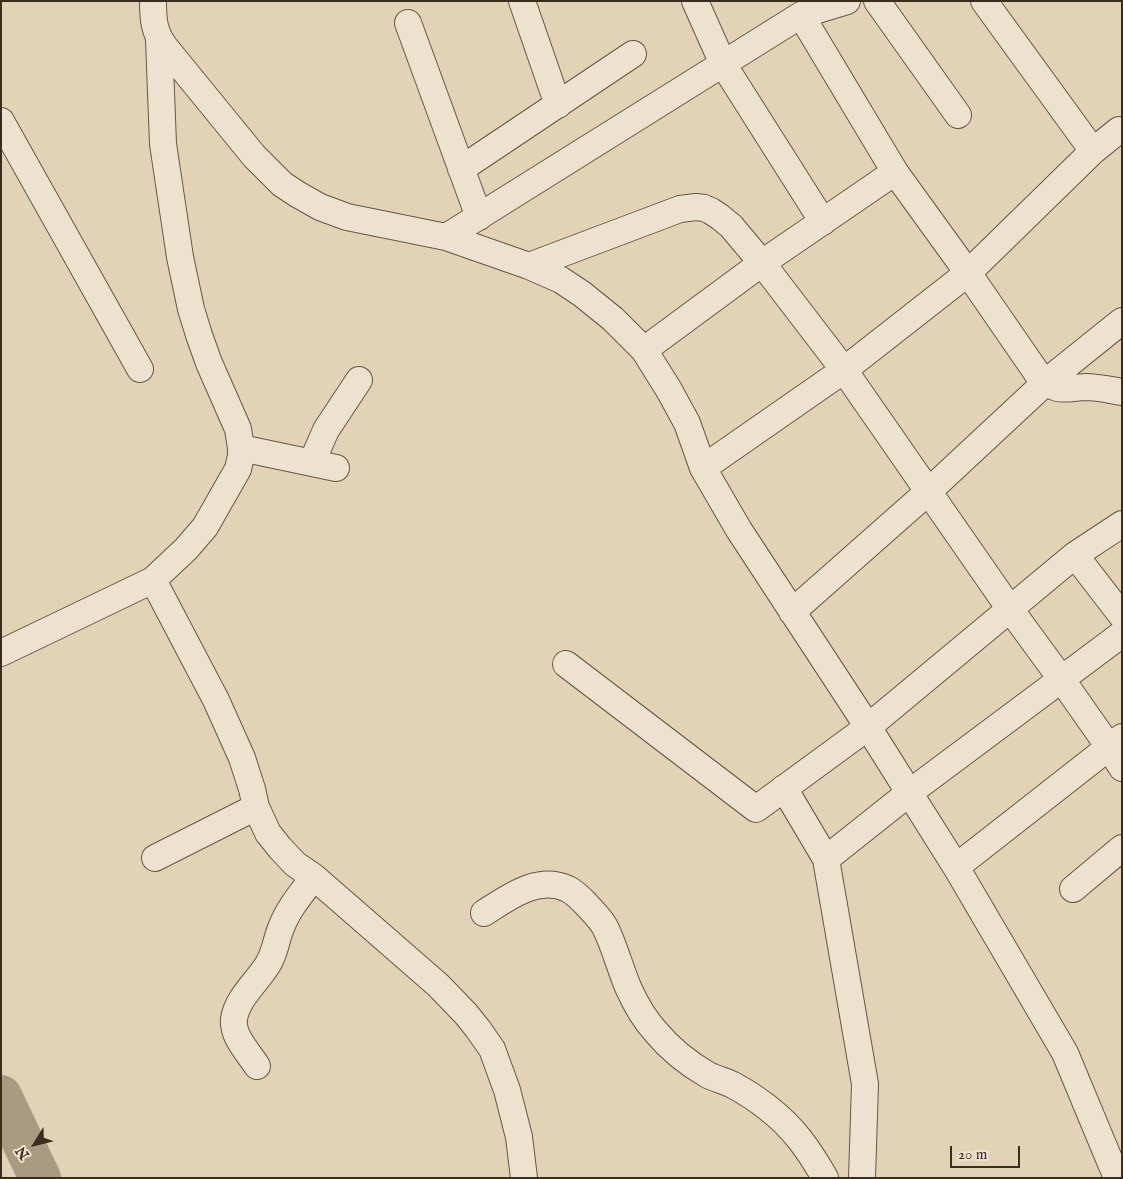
<!DOCTYPE html>
<style>
body{margin:0}
#map{position:relative;width:1123px;height:1179px;overflow:hidden;background:#e3d3b6;font-family:"IM FELL English",serif}
canvas{display:block}
.frame{position:absolute;inset:0;border:2px solid #392d1e;pointer-events:none}
.north{position:absolute;left:10px;top:1119px;width:50px;height:50px;-webkit-text-stroke:4px #ede2d0;paint-order:stroke;rotate:234deg;font-size:14px;font-weight:700;line-height:20px;text-align:center;color:#392d1e}
.north::after{content:'';display:block;margin:auto;width:18px;height:22px;background:#392d1e;clip-path:polygon(50% 0,100% 100%,50% 72%,0 100%)}
.scale{position:absolute;left:950px;top:1146px;width:70px;height:22px;box-sizing:border-box;border:2px solid #392d1e;border-top:0;padding-left:6px;font-size:15px;line-height:18px;white-space:nowrap;color:#392d1e;-webkit-text-stroke:4px #ede2d0;paint-order:stroke}
</style>
<div id="map">
<canvas width="1123" height="1179"></canvas>
<div class="frame"></div>
<div class="north">N</div>
<div class="scale">20 m</div>
</div>
<script>
const ctx = document.querySelector('canvas').getContext('2d');
ctx.lineJoin = 'round';
function strokePath(path, color, width, dash) { ctx.strokeStyle = color; ctx.lineWidth = width; ctx.lineCap = dash ? 'butt' : 'round'; ctx.setLineDash(dash || []); ctx.stroke(path); }
const river = new Path2D(`
 M1,1096l39,82`);
const minor = new Path2D(`
 M153,1c0,19 1,31 12,46l89,109 28,28 15,10 23,13 27,10 99,20 83,29 32,14 21,14 31,25 31,31 25,40 18,33 16,45 36,62 129,197 88,140 109,186 52,125
 M522,1l36,104
 M695,1l28,63 100,158
 M877,1l81,114
 M984,1l109,150
 M801,15l94,157 73,101 71,103c19,18 24,12 47,11 12,0 24,3 36,5
 M408,23l71,194
 M1,121l139,248
 M461,169l172,-115
 M446,237l355,-222 46,-14
 M529,266l151,-57 16,-2 8,1 7,3 9,6 11,9 31,37 82,107 166,239 52,71 47,67 13,21
 M644,350l118,-87 133,-91
 M241,448l95,20
 M312,462l14,-32 33,-50
 M703,468l141,-98 124,-97 125,-122 26,-21 3,1
 M1075,555l47,61
 M153,580l63,120 26,58 10,31 4,18 12,26 12,15 15,16 19,13 124,108 28,29 12,15 14,20 15,41 12,47 5,41
 M792,612l137,-121 117,-109 76,-61
 M1,653l152,-73 33,-31 19,-22 33,-58 3,-13v-8l-3,-19 -29,-66 -10,-28 -8,-26 -11,-52 -17,-113 -4,-104
 M566,664l190,145 112,-82 207,-172 47,-31
 M784,788l42,71 39,225 -3,94
 M155,858l101,-51
 M826,859l83,-66 213,-159
 M956,867l166,-130
 M1073,889l49,-41
 M484,913c25,-16 54,-38 84,-24 6,3 12,9 17,14 7,8 15,15 20,24 9,18 15,41 23,60 7,16 16,32 28,45 14,17 33,32 52,43 8,4 17,6 25,10 11,6 25,15 35,23 26,20 41,42 57,70
 M257,1066c-9,-14 -25,-30 -23,-47 3,-21 24,-38 34,-55 7,-11 8,-24 13,-36 7,-19 20,-34 33,-51`);
strokePath(river, '#a99b82', 42);
strokePath(minor, '#645644', 28);
strokePath(minor, '#ede2d0', 26);
</script>
